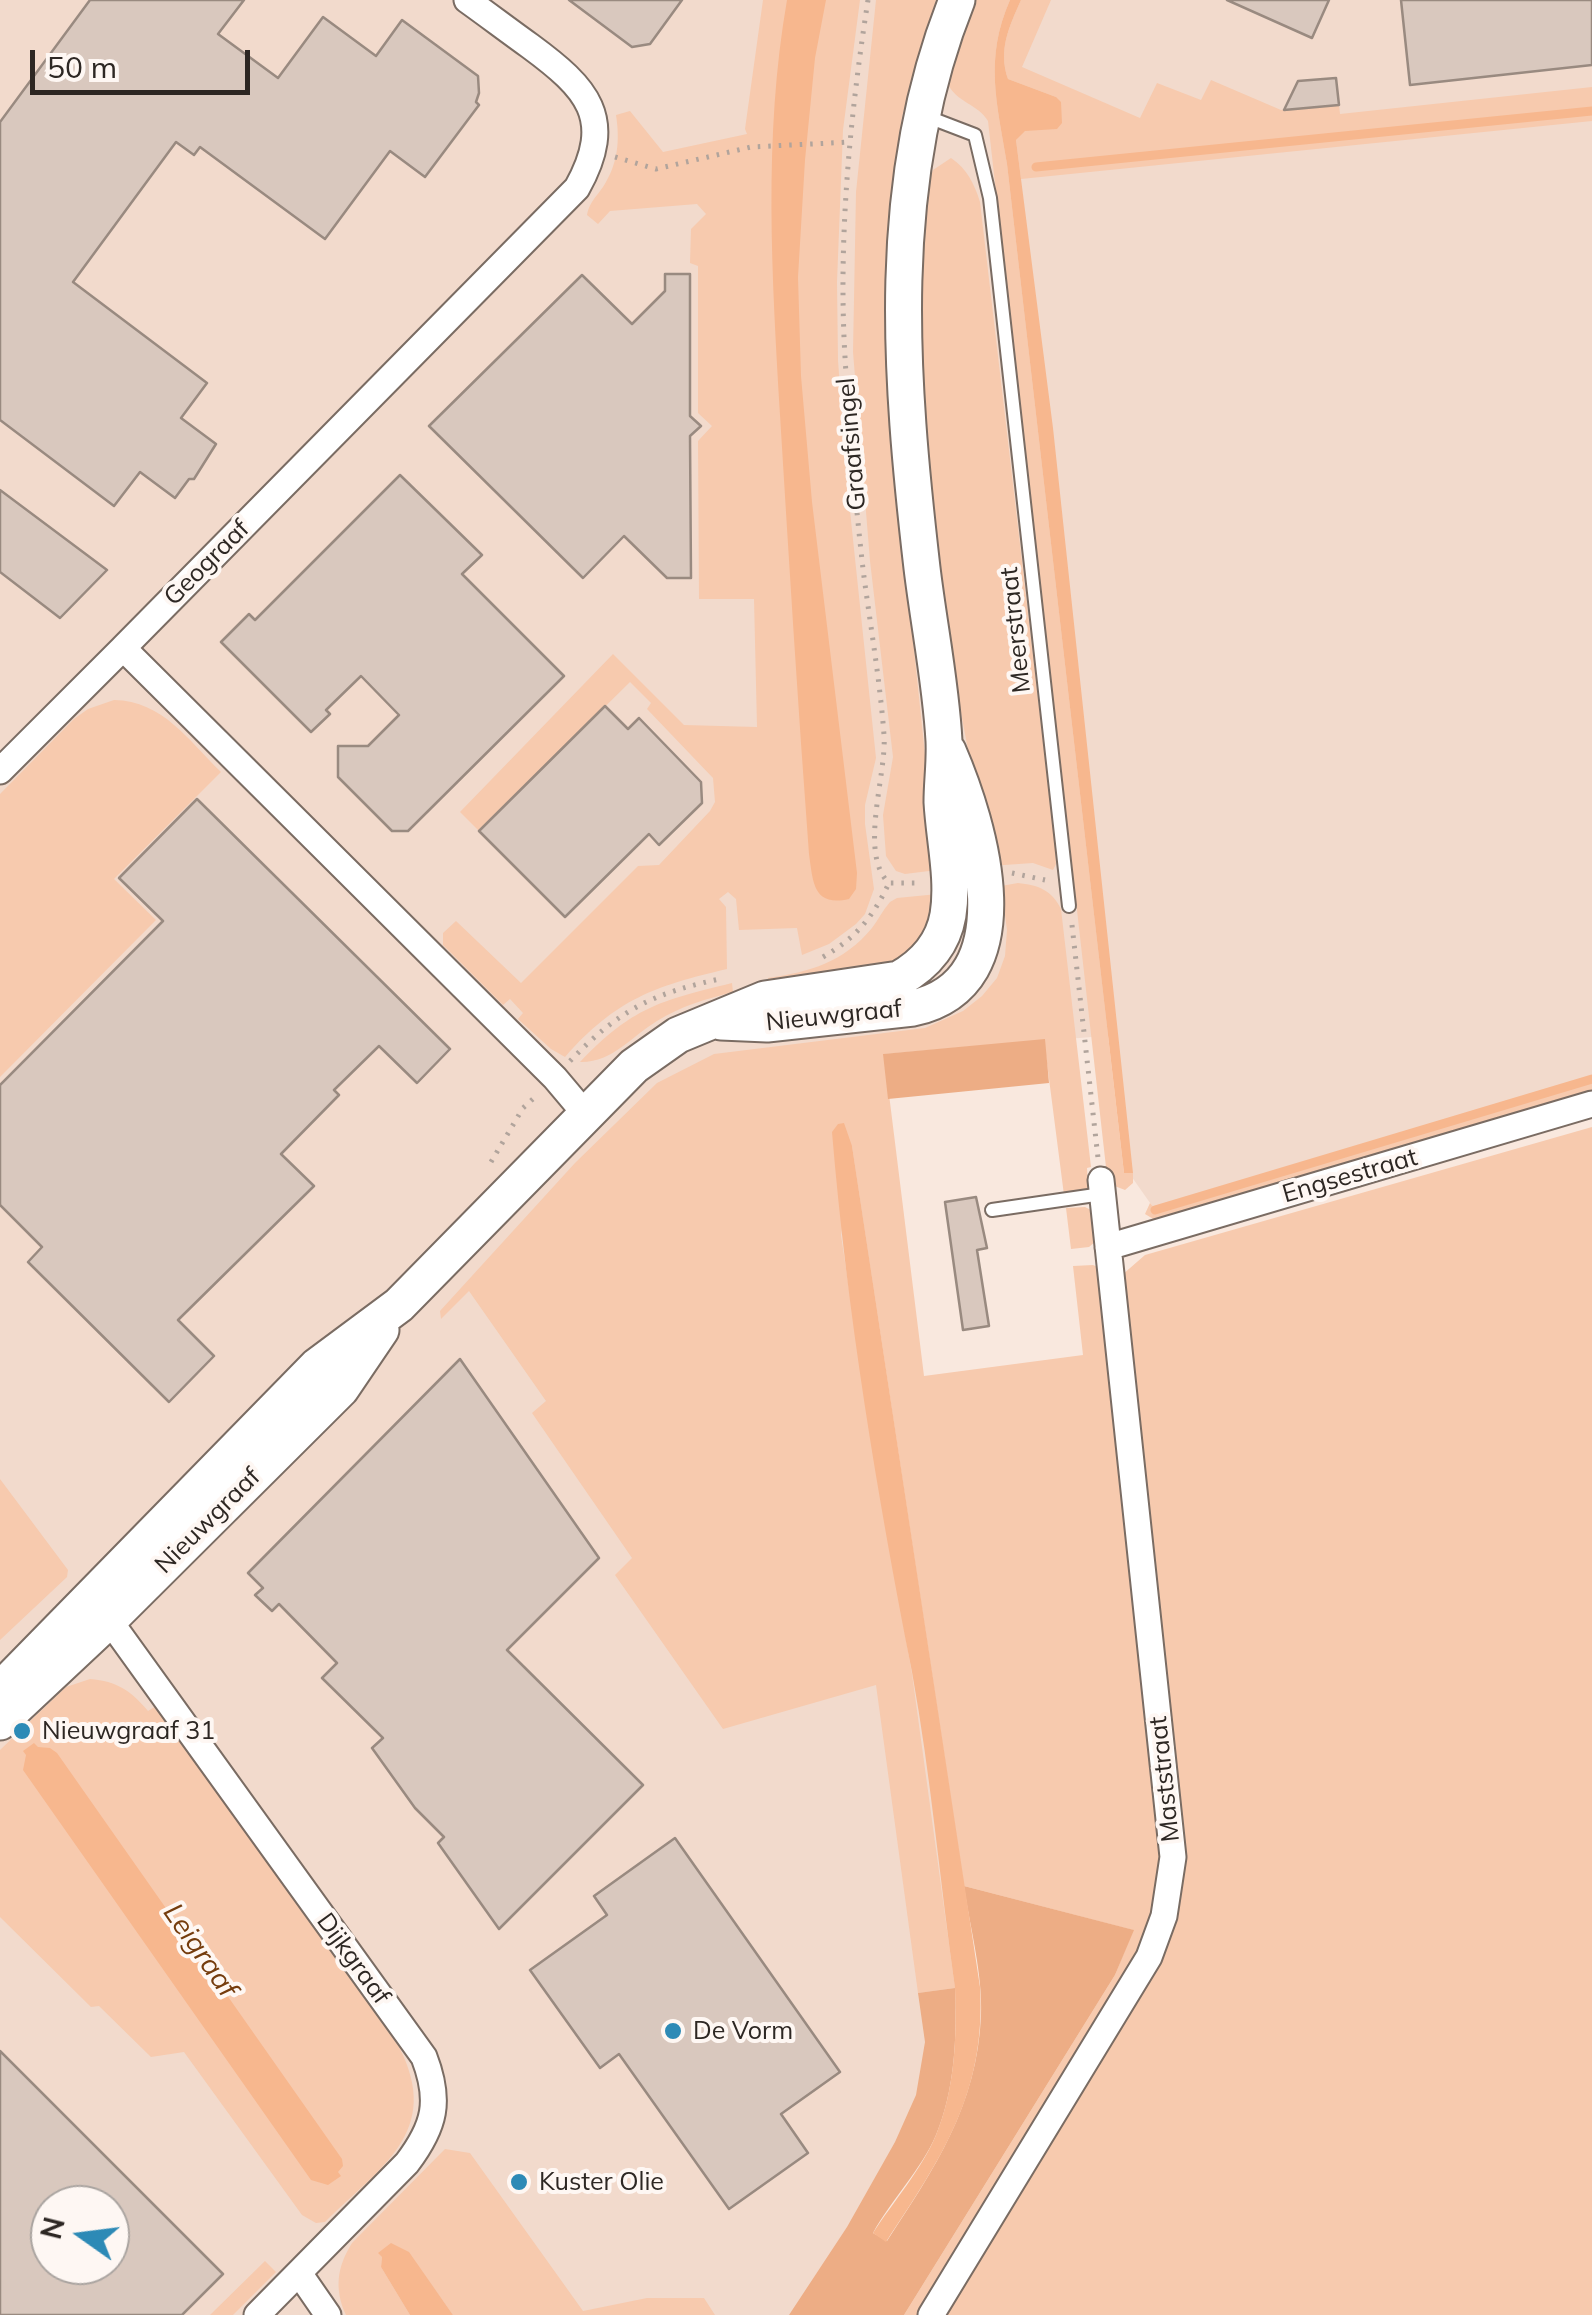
<!DOCTYPE html>
<style>
body{margin:0}
#map{position:relative;width:1592px;height:2315px;overflow:hidden;background:#f9e8de;font-family:Mulish,sans-serif}
canvas{display:block}
.north{position:absolute;left:30px;top:2185px;width:100px;height:100px;box-sizing:border-box;background:#fef7f3;border:2px solid #aaa4a0;border-radius:50%;rotate:284deg;font-size:28px;font-weight:700;line-height:40px;text-align:center;color:#2d2723}
.north::after{content:'';display:block;margin:auto;width:35px;height:45px;background:#2d8ab6;clip-path:polygon(50% 0,100% 100%,50% 72%,0 100%)}
.scale{position:absolute;left:30px;top:50px;width:220px;height:45px;box-sizing:border-box;border:5px solid #2d2723;border-top:0;padding-left:12px;font-size:30px;line-height:35px;white-space:nowrap;color:#2d2723;-webkit-text-stroke:8px #fef7f3;paint-order:stroke}
</style>
<div id="map">
<canvas width="1592" height="2315"></canvas>
<div class="north">N</div>
<div class="scale">50 m</div>
</div>
<script>
const ctx = document.querySelector('canvas').getContext('2d');
ctx.lineJoin = 'round';
function fill(path, color) { ctx.fillStyle = color; ctx.fill(path, 'evenodd'); }
function strokePath(path, color, width, dash) { ctx.strokeStyle = color; ctx.lineWidth = width; ctx.lineCap = dash ? 'butt' : 'round'; ctx.setLineDash(dash || []); ctx.stroke(path); }
function write(font, color, halo, rows, align = 'center') {
  ctx.font = font + ' Mulish,sans-serif'; ctx.lineWidth = 8; ctx.setLineDash([]); ctx.textBaseline = 'middle'; ctx.strokeStyle = halo; ctx.fillStyle = color; for (const [text, x, y, turn = 0] of rows) {
    ctx.save(); ctx.translate(x, y); ctx.rotate((+turn || 0) * Math.PI / 180); ctx.textAlign = isNaN(turn) ? turn : align; if (halo) ctx.strokeText(text, 0, 0); ctx.fillText(text, 0, 0); ctx.restore();
  }
}
const built = new Path2D(`
 M0,0h1592v1079l-437,131 -26,-37 -14,-138 -272,23 125,922 -141,335h-827zM50,2205h60v60h-60z`);
const green = new Path2D(`
 M763,0h97l-17,130 -6,152 1,78 8,113 30,285 -11,47v19l9,65 -9,25 -9,10 -27,20 -27,11 -5,-27 -58,2 -3,-31 -8,-7 -9,7 7,8 1,62c-72,17 -111,30 -162,88l-14,-8 -33,-30 5,-6 -13,-14 -7,6 -60,-60v-12l13,-12 65,62 117,-117 21,-1 51,-54 5,-9 -2,-24 -66,-69 4,-6 -21,-21 -151,149 -19,-19 153,-158 71,71 73,2 -3,-128h-55l-1,-158 14,-15 -14,-13v-147l-8,-3 1,-34 15,-15 -9,-10 -87,7 -12,13 -11,-9c2,-12 9,-18 16,-28 15,-23 17,-46 13,-72l14,-4 33,41 84,-18 -2,-5z
 M876,0h60l-34,116 -13,122 19,354 29,278 -32,4 -9,-3 -10,-15 -3,-41 10,-58 -23,-196 -17,-209 3,-160z
 M976,0h34c-26,59 -13,103 -3,164l117,1009h9v10l-8,7 -13,-5 -5,-9 -119,-1055c-9,-16 -33,-20 -40,-37z
 M1021,0h30l-29,67 118,51 17,-35 44,17 10,-20 70,30 58,-5 1,9 252,-27v34l-571,58 -5,-39 40,-43 -48,-18c-10,-29 1,-52 13,-79z
 M951,158c16,11 23,25 29,44l75,642 1,20 -3,6 -20,-7 -43,3 -49,-259 -19,-196 -3,-127 7,-99 7,-15z
 M114,700c49,1 74,40 107,72l-107,107 42,41 -156,157v-283l74,-75 14,-10z
 M1018,883c20,2 34,7 43,26l30,258 -4,1 1,19 -4,5 -20,3 -20,-155 -160,14 40,322 159,-21 -10,-89 20,-1 9,4 63,584 -19,87 -226,375h-16l211,-340 18,-45 -169,-44 -112,-740 -11,89 31,210 40,229 43,314 -37,5 -42,-308 -153,44 -108,-154 17,-17 -100,-145 14,-12 -77,-110 -28,28 -1,-8 135,-148 82,-80 57,-29 211,-26 38,-17 19,-15 15,-18 8,-22 2,-26 -6,-44z
 M938,894l-2,14 -16,34 -32,26 -119,18 -1,-8c42,-6 76,-16 104,-50 6,-8 11,-18 18,-26l7,-4z
 M732,983l1,9c-27,7 -52,14 -76,29 -25,15 -45,42 -77,41 53,-55 79,-61 152,-79z
 M1592,1079v16l-437,125 -10,-6 5,-11 6,7z
 M1592,1127v1188h-647l108,-175 109,-190 7,-23 -47,-652 23,-20z
 M1085,1207l6,3 5,31 -7,6 -18,2 -5,-41z
 M0,1479l68,91 -1,7 -67,63z
 M90,1679c27,2 41,12 58,32l8,-5 243,341c44,85 -19,120 -74,175l-9,1 -14,-8 -118,-163 -33,5 -52,-51 -8,1 -91,-90v-167l66,-63z
 M445,2149l25,4 113,158 64,-13h57l11,17h-262l-44,-62 -16,-7 -11,11 -1,10 29,48h-64c-12,-26 -9,-48 6,-72z
 M265,2261l11,11 -43,43h-23z`);
const forest = new Path2D(`
 M1045,1039l4,44 -161,16 -5,-45z
 M964,1886l170,44 -19,45 -211,340h-115l58,-88 48,-85 21,-47 9,-53 -7,-49 37,-5c2,48 0,102 -19,147 -15,35 -45,65 -63,98l14,8c47,-72 90,-135 94,-225 2,-42 -11,-88 -17,-130z`);
const water = new Path2D(`
 M787,0h39l-11,58 -10,102 -7,117 3,99 11,126 45,371 -1,16 -7,10c-36,8 -36,-17 -40,-45 -11,-146 -20,-292 -29,-439 -8,-138 -17,-278 7,-415z
 M1010,0h11c-12,27 -23,50 -13,79l48,18 5,5 1,21 -5,6 -32,2 -9,9 37,288 80,745h-9l-117,-1009c-10,-61 -23,-105 3,-164z
 M844,1123l8,23 128,841c6,106 -38,170 -94,255l-13,-9c20,-31 49,-64 63,-98 19,-46 21,-99 19,-147 -15,-105 -24,-212 -43,-316 -35,-178 -65,-359 -80,-540l6,-8z
 M34,1743l4,4 12,1 7,5 285,406 1,7 -5,6 3,4 -13,9 -17,-5 -288,-410 3,-15 -3,-4z
 M391,2243l18,9 44,63h-43l-29,-48 1,-10 -4,-4z`);
const stream = new Path2D(`
 M1036,167l556,-56
 M1155,1210l437,-131`);
const building = new Path2D(`
 M90,0h154l-26,34 60,44 45,-61 53,39 26,-36 76,56 1,17 -3,9 3,3 -54,72 -35,-26 -65,88 -125,-92 -6,8 -18,-13 -103,140 134,101 -26,35 35,26 -22,35h-5l-14,19 -35,-26 -26,34 -114,-86v-298z
 M569,0h113l-32,44 -18,3z
 M1227,0h102l-17,38z
 M1401,0h191v65l-182,20z
 M1336,78l3,27 -55,5 14,-29z
 M665,274h25v142l11,10 -11,10 1,142h-24l-43,-42 -41,42 -154,-152 153,-151 50,49 33,-33z
 M400,475l82,80 -20,19 102,102 -156,155h-16l-54,-54v-31h30l31,-31 -38,-39 -35,34 4,4 -19,18 -90,-90 28,-28 6,6z
 M0,490l107,80 -47,48 -60,-46z
 M605,706l23,23 11,-11 62,64 1,21 -43,42 -10,-11 -84,83 -86,-86z
 M197,799l253,250 -33,34 -38,-37 -45,44 5,5 -58,59 33,32 -136,134 36,36 -45,46 -141,-140 14,-15 -42,-42v-120l163,-164 -44,-43z
 M976,1197l11,51 -10,2 12,76 -26,4 -18,-128z
 M460,1359l139,199 -92,92 136,135 -144,144 -61,-86 6,-6 -29,-29 -43,-60 11,-10 -61,-60 15,-15 -58,-59 -7,7 -17,-16 8,-7 -15,-15z
 M675,1838l165,234 -59,42 27,39 -79,56 -110,-155 -19,14 -70,-98 77,-55 -13,-19z
 M0,2051l223,223 -41,41h-182zM50,2205h60v60h-60z`);
const path = new Path2D(`
 M868,0c-18,116 -30,239 -23,357 4,70 10,142 18,212 7,55 17,111 21,166 3,39 -26,119 5,148h32
 M615,157l41,12 95,-22 100,-5
 M1012,873l33,7
 M1072,925l26,233
 M823,957c33,-19 50,-40 66,-74
 M570,1061c51,-53 84,-68 154,-83
 M491,1162l32,-54 12,-11`);
const lane = new Path2D(`
 M928,117l47,18 15,63 79,708
 M992,1210l110,-16`);
const street = new Path2D(`
 M467,0c21,15 42,31 63,46 57,42 86,72 47,142l-454,460 432,430 32,38
 M0,771l123,-123
 M1108,1247l484,-143
 M99,1606l325,451c17,44 11,69 -17,106l-150,152
 M299,2273l29,42
 M931,2315l218,-358 15,-41 9,-59 -72,-677`);
const secondary = new Path2D(`
 M721,1022l46,2 146,-16c115,-25 67,-183 35,-257
 M0,1690l317,-324 82,-61 235,-239 44,-31 87,-36 134,-20c25,-14 44,-35 49,-64 6,-36 -4,-76 -6,-113 0,-20 3,-40 2,-61 -3,-57 -15,-115 -22,-173 -22,-190 -38,-387 35,-568
 M0,1722l109,-102 232,-231 40,-59`);
const markers = [
 [22,1731,10,"#2d8ab6"],
 [673,2031,10,"#2d8ab6"],
 [519,2182,10,"#2d8ab6"]
];
const streetNames = [
 ["Graafsingel",852,444,-95],
 ["Geograaf",207,563,-45],
 ["Meerstraat",1016,630,-96],
 ["Nieuwgraaf",834,1016,-6],
 ["Engsestraat",1350,1176,-16],
 ["Nieuwgraaf",208,1521,-45],
 ["Maststraat",1165,1779,-96],
 ["Dijkgraaf",353,1959,54]
];
const poiNames = [
 ["Nieuwgraaf 31",42,1731],
 ["De Vorm",693,2031],
 ["Kuster Olie",539,2182]
];
const waterNames = [
 ["Leigraaf",200,1951,55]
];
fill(built, '#f2dacc');
fill(green, '#f7caae');
fill(forest, '#edad85');
fill(water, '#f7b78e');
strokePath(stream, '#f7b78e', 9);
fill(building, '#d9c8be');
strokePath(building, '#998a80', 2.5);
strokePath(lane, '#7a6c63', 16);
strokePath(street, '#7a6c63', 29);
strokePath(secondary, '#7a6c63', 39);
strokePath(path, '#b1a49c', 5, [2.5, 8]);
strokePath(lane, '#fff', 12);
strokePath(street, '#fff', 25);
strokePath(secondary, '#fff', 35);
for (const [x, y, r, color] of markers) { const dot = new Path2D(); dot.arc(x, y, r, 0, 2 * Math.PI); ctx.fillStyle = color; ctx.fill(dot); strokePath(dot, '#fef7f3', 4); }
write('25px', '#2d2723', '#fef7f3', streetNames);
write('25px', '#2d2723', '#fef7f3', poiNames, 'left');
write('italic 28px', '#753c0d', '#fef7f3', waterNames);
</script>
